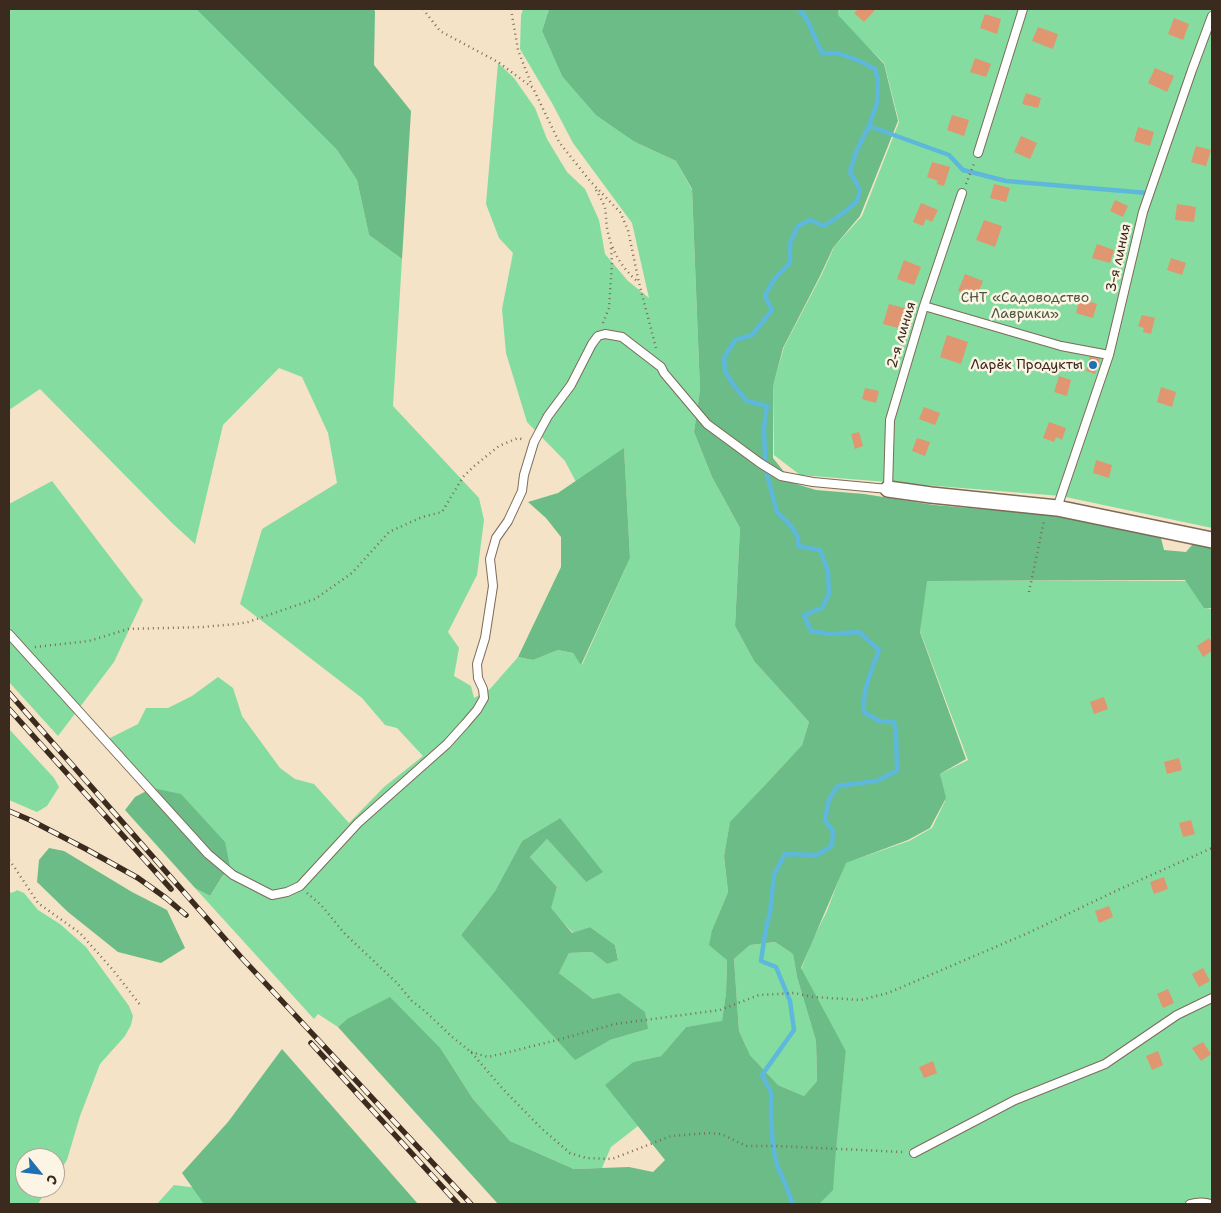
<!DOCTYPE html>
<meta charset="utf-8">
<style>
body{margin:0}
#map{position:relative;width:1221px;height:1213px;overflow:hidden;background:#f4e3c6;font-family:"Shantell Sans",sans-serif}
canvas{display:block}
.frame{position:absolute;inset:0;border:10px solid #3b2a1e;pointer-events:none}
.north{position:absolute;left:15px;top:1148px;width:50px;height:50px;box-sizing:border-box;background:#fcf5e5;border:1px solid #afa495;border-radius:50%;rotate:119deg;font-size:14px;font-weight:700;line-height:20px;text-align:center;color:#3b2a1e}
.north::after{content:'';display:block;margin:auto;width:18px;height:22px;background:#1f6fb2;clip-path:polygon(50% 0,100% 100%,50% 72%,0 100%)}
</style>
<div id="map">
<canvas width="1221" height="1213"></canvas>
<div class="frame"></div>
<div class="north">С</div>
</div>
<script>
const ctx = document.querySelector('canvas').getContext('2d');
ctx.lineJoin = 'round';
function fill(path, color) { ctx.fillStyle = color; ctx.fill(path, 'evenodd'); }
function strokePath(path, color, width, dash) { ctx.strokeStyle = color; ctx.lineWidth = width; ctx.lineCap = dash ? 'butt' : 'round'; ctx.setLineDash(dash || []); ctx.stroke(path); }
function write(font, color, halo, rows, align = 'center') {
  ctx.font = font + ' "Shantell Sans",sans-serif'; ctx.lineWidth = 5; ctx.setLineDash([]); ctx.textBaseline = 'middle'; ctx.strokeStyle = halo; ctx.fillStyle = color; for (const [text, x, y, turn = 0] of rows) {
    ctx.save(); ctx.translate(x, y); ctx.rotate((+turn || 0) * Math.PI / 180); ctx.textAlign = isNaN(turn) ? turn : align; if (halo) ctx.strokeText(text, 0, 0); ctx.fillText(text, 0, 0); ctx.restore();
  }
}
const green = new Path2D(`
 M9,9h187l141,141 20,30 12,55 33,24 -9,147 86,92 5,22 -7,55 -29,57 11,16 -5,28 17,10 3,12 16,-9 28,-32 15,3 25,-10 15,3 9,12 48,-107 -6,-109 -48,33 -11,-21 -38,-39 -21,-69 -4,-44 11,-56 -14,-15 -13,-34 12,-141 16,15 21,30 12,31 20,33 18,17 14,31 6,34 23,27 21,17 -17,-75 -59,-80 -21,-40 -32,-54 1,-34 2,-6h26l-7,22 20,45 73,66 41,19 16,29 8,200 -6,42 18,45 28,51 -5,98 19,35 55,61 -7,23 -37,40 -35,38 -6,33 4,36 -16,38 15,30 -1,33 -4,29 -36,5 -25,29 -28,6 -27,23 32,41 -27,21 -9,21 -28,1 -64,-28 -37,-42 -32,-50 -94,-30 -9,8 -20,-13 -4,5 -119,-131 15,8 19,-29 -77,-79 -44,-49 30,-15 8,-16h22l24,-12 26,-19 15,11 9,28 38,52 15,11 19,5 35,39 35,-36 39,-31 -26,-28 -12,-3 -23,-27 -122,-94 22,-75 75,-46 -9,-50 -26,-56 -23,-9 -56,57 -28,119 -23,-21 -132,-134 -31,21zM560,818l26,64 -39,-43 -17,18 27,30 -7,21 23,25 17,-6 25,18 3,14 -11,5 -15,-12 -23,1 -10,20 34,26 55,30 -38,11 -8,4 -141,-109 34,-44 27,-50z
 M840,9h372v519l-151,-32 -261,-21 -26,-20 -1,-70 11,-38 38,-73 12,-27 28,-31 37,-94 -15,-59 -47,-47z
 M52,481l91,119 -29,62 -56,74 -49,-54v-178z
 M926,581h260l20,27 6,1v595h-393l12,-15 15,-138 -45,-81 11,-29 15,-30 18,-48 64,-22 23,-13 13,-27 -5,-27 28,-14 -48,-129z
 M9,729l45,49 5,9 -12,19 -10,6 -28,-12z
 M17,890l7,3 14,17 22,14 26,23 43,59 4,10 -2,9 -6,11 -25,28 -20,52 -13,44 -12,18v-20h-30v30h23l-10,16h-29v-311l5,-1z
 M775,942l18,12 4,23 19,64 1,40 -13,15 -26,-11 -28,-30 -11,-24 -5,-72 16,-14z
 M174,1185l32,4 16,15h-65z`);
const forest = new Path2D(`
 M196,9h177l2,2 -1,54 37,46 -9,148 -33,-24 -12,-55 -20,-30z
 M549,9h290l-1,6 46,49 14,57 -38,95 -27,32 -13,28 -37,72 -10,38v72l20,25 23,7 48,4 70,11 118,10 109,23 3,12 22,2 7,-8 19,4v60h-8l-19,-28 -258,1 -7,51 46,127 -26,15 6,24 -16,30 -22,12 -62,23 -45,105 45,83 -10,98 -3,41 -14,14h-321l-160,-177 9,-8 43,-22 51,52 32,50 37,42 64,28 55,-2 24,5 12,-12 -60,-75 28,-23 28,-6 25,-29 36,-6 4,-28 1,-33 -18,-15 3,-15 16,-38 -4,-36 6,-34 35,-37 37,-40 7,-23 -55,-61 -19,-35 5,-98 -28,-51 -18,-45 6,-42 -8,-201 -16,-28 -41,-19 -39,-27 -34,-39 -20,-45zM775,942l18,12 4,23 19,64 1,40 -13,15 -26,-11 -28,-30 -11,-24 -5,-72 16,-14z
 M624,448l6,110 -49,107 -8,-12 -15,-3 -25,10 -15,-3 43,-90v-30l-15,-19 -18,-16 30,-9z
 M152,788l29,6 44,48 5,25 -8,10 -12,19 -15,-8 -70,-78 10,-13z
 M560,818l43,54 -17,10 -39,-43 -17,18 27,30 -6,21 21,25 18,-6 25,18 3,15 -11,4 -15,-12 -23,1 -10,20 34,26 26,-6 26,19 3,17 -38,11 -35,20 -114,-125 34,-44 27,-50z
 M49,848l15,3 68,41 35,18 18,38 -24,15 -43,-11 -50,-40 -31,-30 2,-22z
 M282,1049l136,155h-214l-22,-31 46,-51z`);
const stream = new Path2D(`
 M869,126l80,29 14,15 43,11 141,12
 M793,1204l-7,-18 -9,-21 -4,-19 -2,-28v-26l-9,-17 32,-45 -4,-29 -14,-34 -15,-6 5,-34 4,-14 4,-38 11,-21 32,1 15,-9 1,-15 -8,-11 4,-21 9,-13 38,-5 21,-10 -1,-39 -2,-10 -15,-1 -15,-9c-2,-22 8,-42 15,-62l-20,-18 -29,2 -19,-3 -7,-16 18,-7 7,-14 -1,-23 -8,-21 -22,-4v-9l-7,-11 -14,-14 -10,-37 -2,-16 -1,-31 3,-22 -20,-5 -13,-15 -9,-15 -1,-13 11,-18 17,-5 20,-25 -7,-14 8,-15 17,-19v-19l8,-17 12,-6 14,6 18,-12 15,-13 3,-11 -10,-18 6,-20 13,-26 8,-23 1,-23 -3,-11 -18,-9 -19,-7h-16l-16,-35 -7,-9`);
const building = new Path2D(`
 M858,9h15l2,1 -11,12 -10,-9z
 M985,14l16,5 -4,15 -17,-6z
 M1174,18l15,6 -6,16 -15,-6z
 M1038,27l20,7 -5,15 -21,-8z
 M975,58l16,6 -5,13 -16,-5z
 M1155,68l19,8 -7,16 -19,-9z
 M1026,93l15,5 -3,10 -16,-4z
 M952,115l17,5 -5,16 -17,-6z
 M1138,127l16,5 -4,14 -16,-5z
 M1021,136l16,7 -7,16 -16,-7z
 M1196,146l15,4 -5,16 -15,-4z
 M932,162l18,5 -6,19 -7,-2 1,-3 -11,-4z
 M994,184l16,4 -4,14 -16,-4z
 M1115,200l13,6 -5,11 -13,-6z
 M921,203l17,7 -6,12 -6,-3 -3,7 -10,-4z
 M1177,204l19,3 -2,15 -19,-2z
 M984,220l18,6 -7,21 -19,-7z
 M1097,244l17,6 -4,13 -18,-5z
 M1171,258l15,5 -4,12 -15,-5z
 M904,260l17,7 -7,18 -17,-6z
 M965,274l18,7 -7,17 -18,-7z
 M1080,298l17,6 -4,14 -17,-5z
 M889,304l19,5 -6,20 -19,-5z
 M1142,315l13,3 -4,16 -8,-2 1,-4 -6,-2z
 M947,335l21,7 -7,22 -21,-7z
 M1090,356l10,3 -5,15 -9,-3z
 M1059,376l12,4 -4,16 -13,-4z
 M1161,387l15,5 -4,15 -15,-5z
 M865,388l14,3 -3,12 -14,-4z
 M924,407l16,6 -5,12 -16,-6z
 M1049,422l17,6 -4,12 -6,-3 -2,5 -11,-4z
 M859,432l4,14 -8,3 -4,-15z
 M917,438l13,4 -5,14 -13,-5z
 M1096,460l16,5 -3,13 -16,-5z
 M1209,638l3,5v8l-9,6 -6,-11z
 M1104,697l4,12 -14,5 -4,-12z
 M1179,758l3,12 -15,4 -3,-12z
 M1191,820l4,14 -12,3 -4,-14z
 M1164,877l4,12 -14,5 -4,-12z
 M1109,906l4,11 -14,6 -4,-12z
 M1203,968l7,13 -11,6 -7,-13z
 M1168,989l6,14 -11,5 -6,-14z
 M1203,1042l8,12 -10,7 -9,-13z
 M1158,1051l5,14 -11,5 -6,-14z
 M933,1061l4,12 -13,5 -5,-11z`);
const path = new Path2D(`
 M423,9l17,22 58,31 35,26 26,54 31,39 30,31 8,18 11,53 17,65
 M511,9l7,41 14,36
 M966,184l9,-23
 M596,190c3,5 7,12 9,18 1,6 1,13 2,20 4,22 14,39 31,54
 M603,323l6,-15 3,-45 -1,-16
 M1029,592l15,-71
 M35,647l54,-6 39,-12 75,-2 33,-3 12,-2 67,-23 37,-26 37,-41 33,-15 20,-5 21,-35 10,-10 26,-21 19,-8 7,2
 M9,860l6,8 23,35 42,30 33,37 28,36
 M307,893l14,12 24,29 52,49 15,18 14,11 25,24 20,16 31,36 40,41 28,24 16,5 26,1 59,-23 38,-3 12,1 25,12h30l127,6
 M471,1052l17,5 17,-4 52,-13 58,-16 105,-14 39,-15 35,-2 19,4 48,3 27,-7 140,-60 92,-44 92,-41`);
const lane = new Path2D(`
 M978,153l45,-144
 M924,306l137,40 48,9
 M1057,508l52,-153 34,-143 49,-142 20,-54
 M9,634l199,220 25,21 39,20 15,-3 13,-6 58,-63 89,-79 18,-20 12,-14 7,-12 -1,-9 -5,-11 -1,-14 8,-26 8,-52 -3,-27 6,-21 12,-17 14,-30 2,-16 10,-33 8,-15 6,-11 23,-31 21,-41 6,-8 7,-2 17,3 39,30 3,6 43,51 53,39 21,13 32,6 75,7 2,-69 34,-114 38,-113
 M914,1153l101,-53 90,-36 72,-49 35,-17
 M1190,1204c7,-2 15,-2 21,0`);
const street = new Path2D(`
 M888,489l43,6 126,13 155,32`);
const rail = new Path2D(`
 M9,693l231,263 231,248
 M9,709l162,180
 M9,811l21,9 56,29 52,29 28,20 20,17
 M311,1043l147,161`);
const markers = [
 [1093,365,5,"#1f6fb2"]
];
const streetNames = [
 ["3-я линия",1119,258,-77],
 ["2-я линия",902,335,-73]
];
const parkNames = [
 ["СНТ «Садоводство",1025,298],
 ["Лаврики»",1025,314]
];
const poiNames = [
 ["Ларёк Продукты",1083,365]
];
fill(green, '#84dca0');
fill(forest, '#6bbc86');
strokePath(stream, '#5db8db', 4.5);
fill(building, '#e09671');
strokePath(lane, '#7c6b59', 10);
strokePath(street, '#7c6b59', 18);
strokePath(path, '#7c6b59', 2.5, [1, 4]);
strokePath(lane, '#fff', 8);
strokePath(street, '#fff', 15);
strokePath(rail, '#3b2a1e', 5.5);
strokePath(rail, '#fcf5e5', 4, [11]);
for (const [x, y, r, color] of markers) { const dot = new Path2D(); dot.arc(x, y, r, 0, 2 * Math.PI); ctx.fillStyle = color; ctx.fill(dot); strokePath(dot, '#fcf5e5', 2); }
write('14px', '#3b2a1e', '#fcf5e5', streetNames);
write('14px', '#4d563e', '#fcf5e5', parkNames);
write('14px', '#3b2a1e', '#fcf5e5', poiNames, 'right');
</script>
